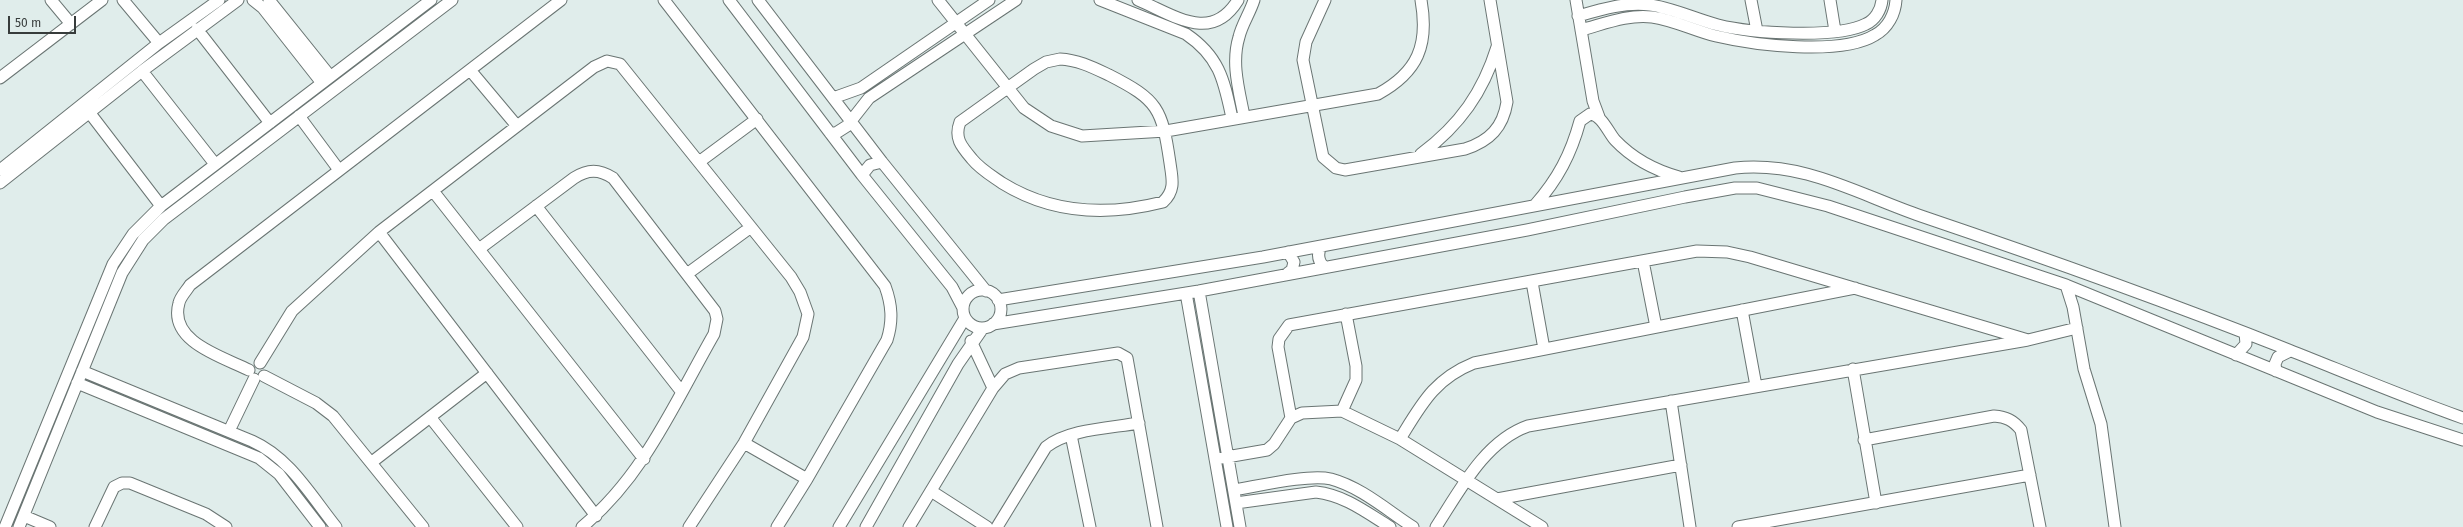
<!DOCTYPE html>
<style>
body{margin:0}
#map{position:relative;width:2463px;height:527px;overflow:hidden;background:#e0edeb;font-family:"Fira Sans",sans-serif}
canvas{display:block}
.scale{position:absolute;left:8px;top:16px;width:68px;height:18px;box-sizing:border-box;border:2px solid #373c3b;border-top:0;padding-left:5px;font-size:12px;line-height:14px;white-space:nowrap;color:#373c3b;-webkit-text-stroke:3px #e0edeb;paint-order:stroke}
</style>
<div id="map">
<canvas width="2463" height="527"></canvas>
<div class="scale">50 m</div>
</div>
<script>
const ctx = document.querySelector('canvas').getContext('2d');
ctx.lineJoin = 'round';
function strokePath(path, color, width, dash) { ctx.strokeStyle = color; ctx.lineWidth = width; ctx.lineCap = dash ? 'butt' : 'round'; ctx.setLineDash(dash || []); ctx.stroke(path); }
const minor = new Path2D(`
 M51,0l20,24
 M123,0l36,43
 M253,0l10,8 59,75
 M269,0l61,76
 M664,0l221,286c7,19 8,35 2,54l-80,139 -30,48
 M729,0l133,175 90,112 11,21
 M758,0l124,162 104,129
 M938,0l86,108 27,18 31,10 84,-5 212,-37c40,-22 51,-49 43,-94
 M1100,0l86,34c34,23 38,47 46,84
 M1138,0c36,15 73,44 100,0
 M1325,0l-19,42 -3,18 20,97 13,11 9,2 120,-21c25,-8 38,-22 42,-47l-17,-102
 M1576,0l17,101 6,16
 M1751,0l6,31
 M1830,0l5,31
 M1578,16c24,-7 47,-14 72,-11 23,3 45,14 68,20 32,8 119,14 148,-1 9,-4 15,-14 16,-24
 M197,29l73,94
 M1581,30c23,-6 47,-16 71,-13 22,3 43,14 64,19 38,9 125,20 159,-1 13,-7 20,-21 21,-35
 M1060,59c18,1 32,8 49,16 49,25 53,33 61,88 2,15 6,27 -7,39 -55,14 -111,12 -161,-19 -10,-7 -22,-14 -30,-24 -11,-13 -18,-21 -12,-37l74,-53 12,-7z
 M470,70l47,56
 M142,71l73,93
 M0,78l102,-78
 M833,98l28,-10 128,-88
 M89,112l72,94
 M299,116l40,54
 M1244,116c-5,-26 -13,-53 -5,-79 3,-13 11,-24 15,-37
 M830,133h6l11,-7 22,-28 147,-98
 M1421,154c39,-29 62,-62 76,-107
 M699,162l58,-43
 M0,170l159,-127 60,-43
 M862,175l8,-10 12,-3
 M0,183l142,-112 96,-71
 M433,191l211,268
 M1535,205c23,-26 36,-51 45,-84l10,-7c12,1 18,18 25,26 18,19 39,30 64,37
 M536,206l145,185
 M379,232l217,284
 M1321,246c-4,8 -3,15 3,21
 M479,249l95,-71c14,-9 25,-9 39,0l102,133 2,8 -3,15c-39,68 -70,142 -132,193
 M1643,261l13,66
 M1288,273l4,-3 2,-8 -6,-10
 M687,274l64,-47
 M1532,282l12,67
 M2066,285l7,22 11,62 17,55 14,103
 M963 309a19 19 0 1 1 38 0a19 19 0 1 1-38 0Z
 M1199,291l41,236
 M1186,293l41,234
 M998,300l265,-43 472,-89c70,-7 122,26 186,48 124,42 247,86 368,134 58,23 115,47 174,68
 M1742,310l14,76
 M993,324l206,-33 328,-61 158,-33 50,-9h22l71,18 238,79 311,127 86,28
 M971,341l22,47
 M2236,355l10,-11 -1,-11
 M260,363l32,-52 87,-79 215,-165 13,-6 13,3 171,213 9,15 8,22 -5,23 -59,106 -55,84
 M1853,369l23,134
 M249,370c-26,-13 -81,-28 -70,-67 1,-6 8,-13 11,-18l371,-285
 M82,371l170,70c38,17 59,55 84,86
 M2276,371l-1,-7 3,-7 12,-6
 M264,376l52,27 17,13 90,111
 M77,383l182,75 20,16 41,53
 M1671,401l19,126
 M1342,411l14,-31v-14l-10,-52
 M430,417l87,110
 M1291,418l-13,-71 1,-8 10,-14 408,-74 30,1 23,5 278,83
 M229,431l25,-52
 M1071,435l19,92
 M1400,439c21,-34 34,-60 74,-76l381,-75
 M1864,440l130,-24c12,1 19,4 27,14l19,97
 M744,443l63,36
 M1215,459l52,-9 7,-6 17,-26 11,-5 40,-2 58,28 142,88
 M372,462l115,-89
 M1234,490c25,-4 74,-16 97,-11 30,8 57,32 82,48
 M931,491l56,36
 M1497,499l184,-34
 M1236,503l80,-11c28,3 50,20 74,35
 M24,516l26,11
 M5,527l108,-263 20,-30 28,-28 270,-206
 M19,527l103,-254 21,-33 21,-21 288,-219
 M95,527l19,-40 8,-4h8l76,31 20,13
 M839,527l126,-209
 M866,527l92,-163 25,-36
 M909,527l84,-139 12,-14 14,-6 99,-15 9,5 30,169
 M997,527l49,-80c22,-18 65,-19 93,-24
 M1436,527c24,-37 49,-86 92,-101l500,-86 49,-12
 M1738,527l292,-52`);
strokePath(minor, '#6a7573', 13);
strokePath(minor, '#fff', 11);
</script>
